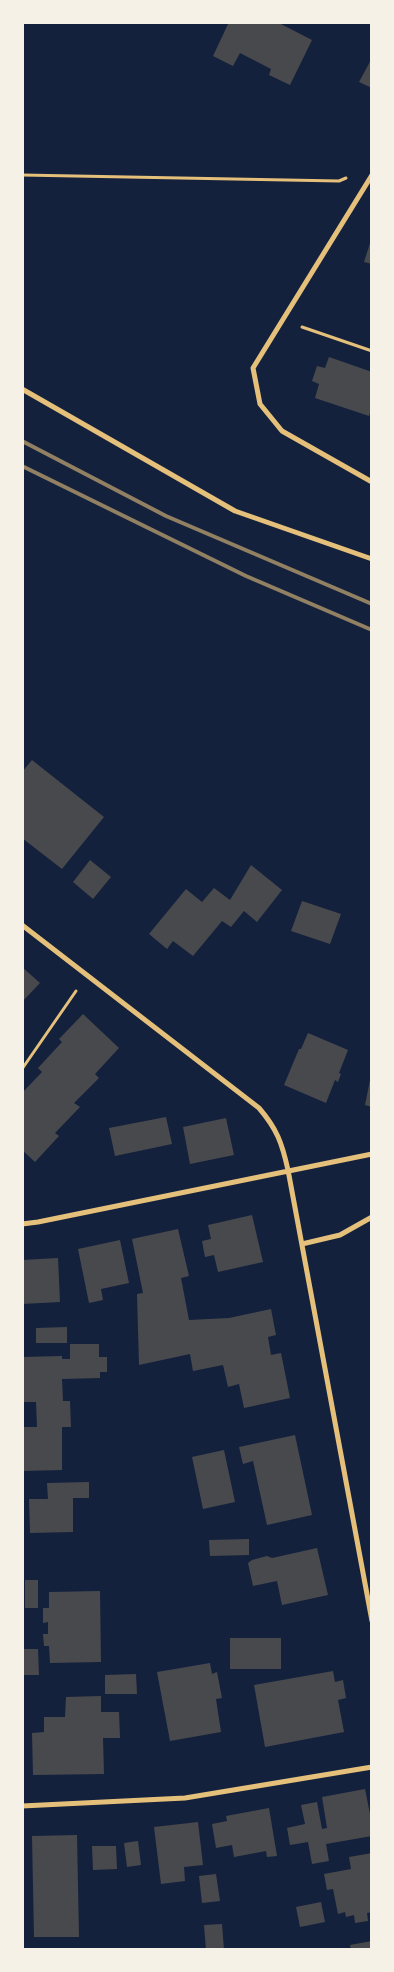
<!DOCTYPE html>
<style>
body{margin:0}
#map{position:relative;width:394px;height:1972px;overflow:hidden;background:#14213d;font-family:Overpass,sans-serif}
canvas{display:block}
.frame{position:absolute;inset:0;border:24px solid #f6f1e7;pointer-events:none}
</style>
<div id="map">
<canvas width="394" height="1972"></canvas>
<div class="frame"></div>
</div>
<script>
const ctx = document.querySelector('canvas').getContext('2d');
ctx.lineJoin = 'round';
function fill(path, color) { ctx.fillStyle = color; ctx.fill(path, 'evenodd'); }
function strokePath(path, color, width, dash) { ctx.strokeStyle = color; ctx.lineWidth = width; ctx.lineCap = dash ? 'butt' : 'round'; ctx.setLineDash(dash || []); ctx.stroke(path); }
const building = new Path2D(`
 M229,22h48l35,18 -22,45 -21,-10 2,-6 -31,-16 -7,13 -20,-10z
 M372,58v30l-13,-6z
 M371,240h1v24l-8,-2z
 M329,357l43,15v35l-3,9 -54,-18 4,-14 -7,-3 5,-15 8,2z
 M32,760l72,57 -42,52 -40,-31v-66z
 M90,860l21,17 -18,22 -20,-17z
 M251,865l31,25 -25,32 -13,-11 -13,16 -9,-6 -29,35 -20,-15 -6,8 -18,-15 37,-45 16,13 12,-14 16,12z
 M302,901l39,13 -11,30 -39,-13z
 M22,967l18,16 -18,19z
 M83,1014l36,34 -24,26 4,4 -25,25 6,4 -25,26 4,3 -24,26 -13,-12v-57l20,-21 -4,-4 24,-26 -3,-3z
 M308,1033l40,17 -9,23 2,1 -3,8 -3,-2 -9,23 -42,-18 15,-36h2z
 M371,1075h1v32l-7,-2z
 M166,1117l6,27 -57,12 -6,-28z
 M226,1118l8,37 -44,9 -7,-37z
 M252,1215l11,47 -45,10 -4,-17 -9,2 -3,-16 9,-2 -3,-14z
 M178,1229l11,47 -8,2 8,42 40,-2 42,-9 5,26 -8,2 3,18 10,-2 9,45 -46,10 -5,-24 -11,3 -5,-22 -30,6 -3,-17 -51,11 -2,-71 6,-1 -11,-54z
 M120,1240l9,43 -28,6 2,11 -14,3 -11,-54z
 M58,1258l2,44 -38,2v-44z
 M67,1327v16h-31v-15z
 M70,1344h29v13h8v15h-7v6l-38,1 1,22h7l1,26h-9v43l-40,1v-44h15l-1,-25h-14v-45l40,-1v3h8z
 M295,1435l17,80 -45,10 -14,-64 -10,3 -4,-17z
 M224,1450l11,52 -32,7 -11,-52z
 M89,1482v16h-16v34l-43,1 -1,-34h19l-1,-16z
 M249,1539v16l-39,1 -1,-16z
 M317,1548l11,47 -46,10 -5,-24 -24,5 -5,-23 4,-3 15,-4 5,2z
 M25,1580h13v28h-13z
 M100,1591l1,71 -51,1 -1,-17h-5l-1,-12h5v-12l-5,1v-15h6v-16z
 M230,1638h51v31h-51z
 M24,1649h14l1,26h-15z
 M210,1663l2,11 5,-2 5,26 -6,1 5,33 -51,9 -13,-69z
 M333,1671l2,11 8,-2 3,18 -8,2 6,32 -79,15 -11,-62z
 M136,1674l1,20h-32v-19z
 M101,1696v16h18l1,26h-17l1,36 -71,1 -1,-42 12,-1v-15h21l1,-20z
 M365,1789l7,35v12l-46,8 3,17 -17,3 -4,-22 -18,3 -3,-17 18,-4 -4,-19 16,-3 5,27 5,-1 -5,-31z
 M269,1808l8,48 -10,1 -1,-6 -32,6 -2,-12 -16,3 -4,-24 15,-3 -1,-5z
 M198,1822l5,43 -19,2 1,14 -24,3 -7,-57z
 M77,1835l2,102h-45l-2,-101z
 M138,1841l3,24 -14,2 -3,-24z
 M92,1846h24l1,23 -24,1z
 M372,1853v59l-5,1 1,8 -13,2 -1,-8 -8,2 -1,-5 -7,2 -5,-25 -6,1 -3,-16 27,-5 -2,-12z
 M216,1874l4,27 -18,2 -3,-27z
 M321,1902l4,20 -25,5 -4,-20z
 M222,1924l2,26h-18l-2,-25z
 M372,1941v9h-21l-1,-5z`);
const path = new Path2D(`
 M22,175l317,6 7,-3
 M302,327l70,24
 M22,1069l54,-78`);
const minor = new Path2D(`
 M372,175l-119,193 7,36 22,27 90,51
 M22,389l213,122 137,48
 M22,925l237,183c18,21 23,35 29,62l84,451
 M22,1224l16,-2 334,-68
 M302,1244l38,-9 32,-18
 M22,1806l163,-8 187,-31`);
const rail = new Path2D(`
 M22,441l144,75 206,88
 M22,466l224,110 126,54`);
fill(building, '#48494c');
strokePath(path, '#e5c07b', 3);
strokePath(minor, '#e5c07b', 5);
strokePath(rail, '#918062', 4);
</script>
